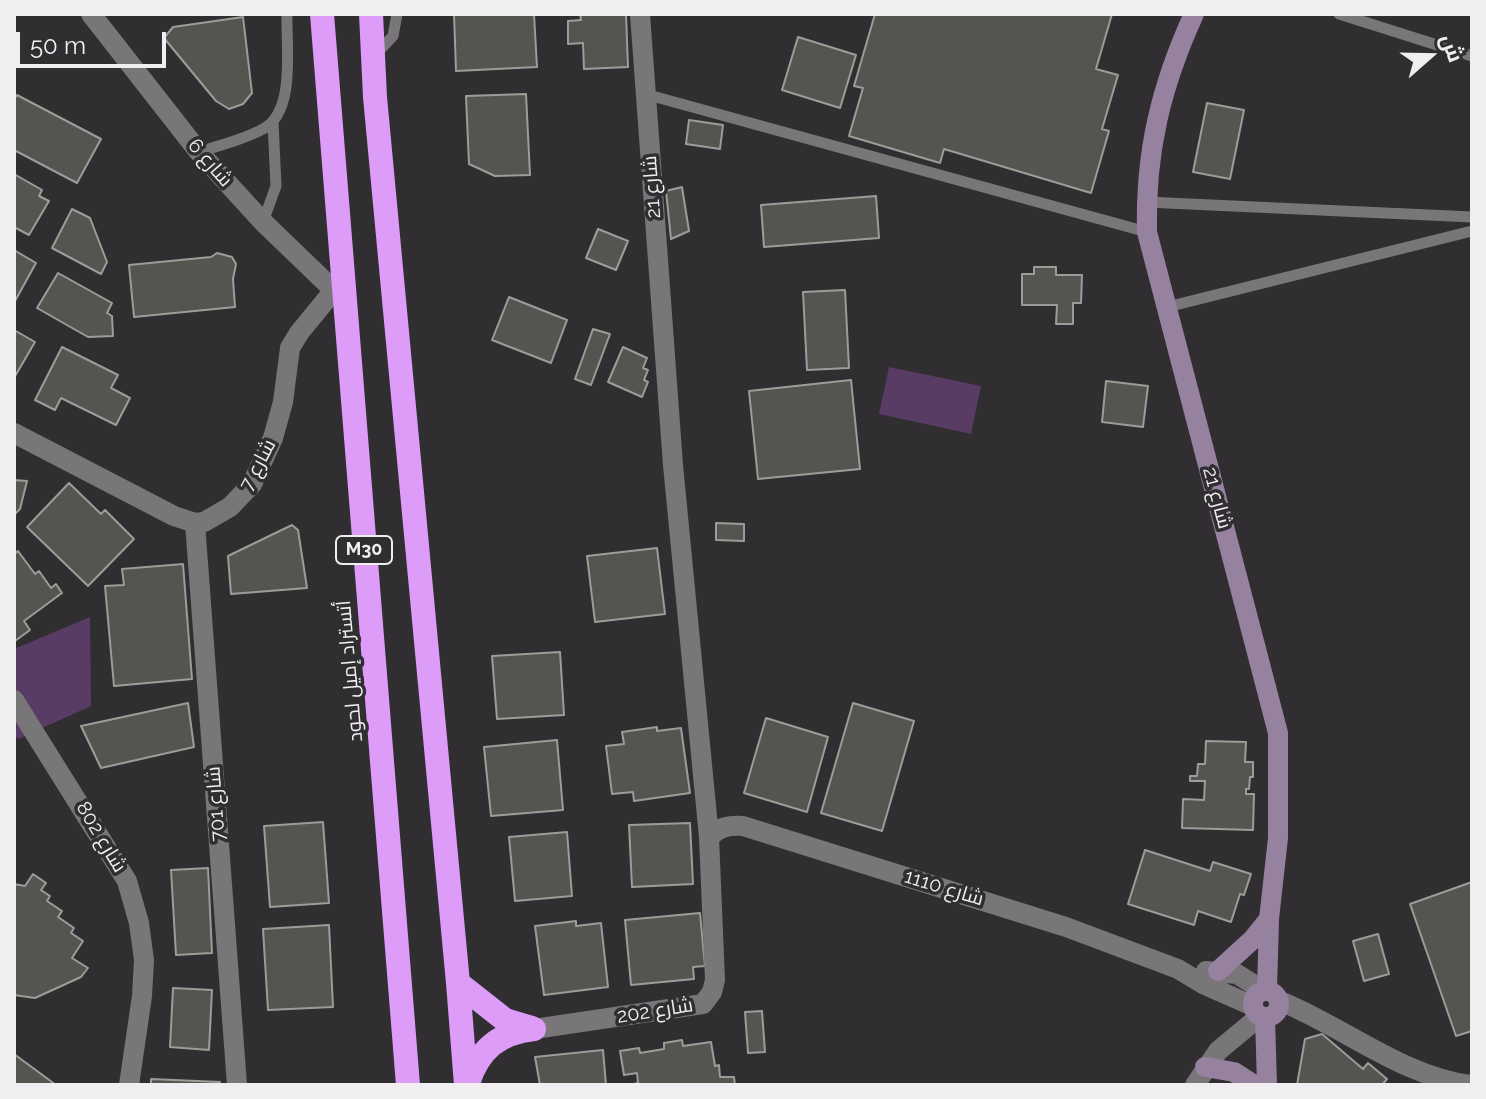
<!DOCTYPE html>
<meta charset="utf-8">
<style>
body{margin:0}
#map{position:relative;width:1486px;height:1099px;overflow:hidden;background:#302e31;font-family:Raleway,Cairo,sans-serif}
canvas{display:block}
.frame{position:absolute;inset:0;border:16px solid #f0eef0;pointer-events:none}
.north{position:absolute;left:1390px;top:16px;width:80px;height:80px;-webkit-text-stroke:6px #302e31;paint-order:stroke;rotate:70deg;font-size:22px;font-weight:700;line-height:32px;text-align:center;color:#f0eef0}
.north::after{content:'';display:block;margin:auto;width:28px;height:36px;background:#f0eef0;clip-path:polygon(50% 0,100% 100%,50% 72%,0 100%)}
.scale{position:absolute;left:16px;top:32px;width:150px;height:36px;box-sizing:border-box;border:4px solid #f0eef0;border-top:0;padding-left:10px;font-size:24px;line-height:28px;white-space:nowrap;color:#f0eef0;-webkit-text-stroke:6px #302e31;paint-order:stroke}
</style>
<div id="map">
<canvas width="1486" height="1099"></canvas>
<div class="frame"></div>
<div class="north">ش</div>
<div class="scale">50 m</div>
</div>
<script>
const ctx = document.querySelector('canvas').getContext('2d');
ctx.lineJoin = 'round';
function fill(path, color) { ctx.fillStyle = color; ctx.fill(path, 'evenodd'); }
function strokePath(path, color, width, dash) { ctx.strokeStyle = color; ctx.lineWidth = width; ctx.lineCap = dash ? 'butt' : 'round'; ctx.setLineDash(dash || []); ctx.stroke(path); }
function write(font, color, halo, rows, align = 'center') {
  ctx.font = font + ' Raleway,Cairo,sans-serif'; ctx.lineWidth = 7; ctx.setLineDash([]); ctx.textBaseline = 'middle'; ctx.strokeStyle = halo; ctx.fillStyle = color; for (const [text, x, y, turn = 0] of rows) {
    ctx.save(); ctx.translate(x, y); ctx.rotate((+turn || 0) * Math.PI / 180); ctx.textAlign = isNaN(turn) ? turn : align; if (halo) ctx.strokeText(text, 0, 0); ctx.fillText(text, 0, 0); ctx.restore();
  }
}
const green = new Path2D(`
 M889,367l92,19 -10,48 -92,-20z
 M90,617l1,89 -73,33 -4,-4v-86z`);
const building = new Path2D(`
 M454,14h80l3,53 -81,4z
 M580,14h46l2,53 -44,2 -1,-26 -15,1v-23l13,-1z
 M875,14h237l-16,55 22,6 -16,54 7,2 -18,62 -147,-44 -4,14 -91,-27 14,-48 -9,-2z
 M243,17l9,76 -9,11 -14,5 -13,-8 -52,-63 9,-11z
 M798,37l58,18 -16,53 -58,-18z
 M526,94l4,81 -35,1 -26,-12 -3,-68z
 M17,95l84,44 -24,44 -63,-33v-50z
 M1207,103l37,7 -14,69 -37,-7z
 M689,120l34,5 -3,24 -34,-5z
 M14,174l28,16 -3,6 10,5 -20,34 -15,-8z
 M682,187l7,44 -18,8 -5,-48z
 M876,196l3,42 -115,9 -3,-42z
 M72,209l18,9 17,44 -6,12 -49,-26z
 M598,229l30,12 -12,29 -30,-12z
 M14,250l22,13 -21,38h-1z
 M217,253l15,4 4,7 -3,15 2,28 -101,10 -5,-52 82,-8z
 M1034,267h22v8h26l-1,28h-8v21h-17l1,-19h-35v-31h12z
 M58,273l54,30 -5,10 5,3 1,20 -25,1 -51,-29z
 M845,290l4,78 -42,2 -4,-78z
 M509,297l58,23 -16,43 -59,-23z
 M593,329l17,5 -19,51 -16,-6z
 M14,330l21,12 -21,36z
 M62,347l56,28 -7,13 19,10 -14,27 -55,-27 -6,12 -20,-10z
 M623,347l24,11 -4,10 5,2 -4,10 4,2 -6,15 -34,-15z
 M851,380l9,89 -102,10 -9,-88z
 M1106,381l42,5 -5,41 -41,-5z
 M14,480l13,1 -7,28 -6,6z
 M69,483l32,31 4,-4 29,29 -46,47 -61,-59z
 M716,523l28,1v17l-28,-1z
 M292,525l6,5 9,58 -76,6 -3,-38z
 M657,548l8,66 -70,8 -8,-66z
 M18,551l17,23 4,-3 12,17 5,-4 6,9 -38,28 6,9 -15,11 -1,-87z
 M183,564l9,115 -78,7 -9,-100 19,-1 -2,-16z
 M560,652l4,63 -67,4 -5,-63z
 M188,703l6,44 -93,21 -20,-42z
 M853,703l61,18 -32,110 -61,-18z
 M766,718l62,19 -21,75 -63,-19z
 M657,727v4l24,-3 9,65 -56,8 -1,-9 -21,2 -6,-48 18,-2 -2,-12z
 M557,740l6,70 -72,6 -7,-69z
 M1206,741l40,1 -1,20h8v15h-3l-1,12h-3v5h8l-1,36 -71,-2 1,-29 21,1 1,-19h-15v-5h7l1,-12h7z
 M323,822l6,81 -59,4 -6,-81z
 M690,823l3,61 -61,3 -3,-62z
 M567,832l5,64 -57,5 -6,-64z
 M1145,850l65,21 3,-9 38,12 -7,21 -4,-1 -9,28 -33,-11 -4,14 -66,-21z
 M208,868l4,85 -36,2 -5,-85z
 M33,874l13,9 -5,7 9,6 -3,5 15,10 -4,6 16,11 -3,5 12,8 -11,17 16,10 -7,9 -46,21 -21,-3v-111l11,2z
 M1472,882v149l-16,5 -46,-132z
 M700,913l5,53 -12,1 1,12 -63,6 -6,-65z
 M576,921v5l25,-3 7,64 -64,8 -9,-69z
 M329,925l4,82 -65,3 -5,-81z
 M1378,934l11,40 -25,7 -11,-40z
 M173,988l39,2 -3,60 -39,-3z
 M762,1011l3,41 -17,1 -3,-41z
 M1322,1034l41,35 5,-6 19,16 -5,6h-85l8,-46z
 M682,1040l1,6 28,-4 4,24 4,-1 1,12h14l1,8h-105l8,-2 -1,-10 -13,2 -4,-24 19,-3 1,5 24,-4v-6z
 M603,1050l3,35h-66l-5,-28z
 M14,1054l42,31h-42z
 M151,1079l69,3 -1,3h-68z`);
const service = new Path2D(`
 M1339,14l133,42
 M376,54l17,-18 4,-22
 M645,94l502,138
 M199,152c21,-7 44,-12 64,-23 33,-17 23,-82 24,-115
 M1146,202l326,15
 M263,222l13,-36 -3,-64
 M1167,307l305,-76`);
const minor = new Path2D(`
 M640,14l33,451 36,372
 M14,433l160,83 21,7 9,-1 26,-15 22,-23 21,-46 10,-36 7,-54 9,-15 36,-44
 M195,523l42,562
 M14,700l113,181 12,42 5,37 -2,36 -13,89
 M1280,1001c64,26 122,75 190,84`);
const tertiary = new Path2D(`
 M91,14l108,138 64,70 81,78
 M1206,971l31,3 27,17
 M534,1029l169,-25 9,-12 3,-12 -6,-143c11,-10 19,-12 34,-11l323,101 112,42 25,15 50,22
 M1195,1085l23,-34 42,-35`);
const secondary = new Path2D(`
 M1194,14c-33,72 -49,138 -47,218l131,501v105l-9,81 -2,71
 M1218,971l34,-31 17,-21
 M1253 1004a13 13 0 1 1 26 0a13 13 0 1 1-26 0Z
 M1265,1017l2,68
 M1205,1067l29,5 20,13`);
const motorway = new Path2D(`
 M322,14l86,1071
 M371,14l4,83 83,886 8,102
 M458,983l47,37 27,8
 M468,1083c11,-34 31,-50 66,-54`);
const shields = [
 [364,550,56]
];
const shieldNames = [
 ["M30",364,550]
];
const streetNames = [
 ["شارع 6",210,163,49],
 ["شارع 21",652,187,-94],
 ["شارع 7",258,465,-62],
 ["شارع 21",1217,498,75],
 ["أتستراد إميل لحود",350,671,-95],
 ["شارع 701",216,804,-94],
 ["شارع 802",101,837,59],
 ["شارع 1110",944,888,17],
 ["شارع 202",655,1011,-9]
];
fill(green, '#583c63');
fill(building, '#545450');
strokePath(building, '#9c9d98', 2);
strokePath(service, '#787679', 11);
strokePath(minor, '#787679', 20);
strokePath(tertiary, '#787679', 20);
strokePath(secondary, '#96819f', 20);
strokePath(motorway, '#dc9cf7', 24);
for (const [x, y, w] of shields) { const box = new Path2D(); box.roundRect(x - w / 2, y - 14, w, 28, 6); ctx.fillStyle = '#302e31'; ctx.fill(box); strokePath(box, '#f0eef0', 2); }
write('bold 18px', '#f0eef0', null, shieldNames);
write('20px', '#f0eef0', '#302e31', streetNames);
</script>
